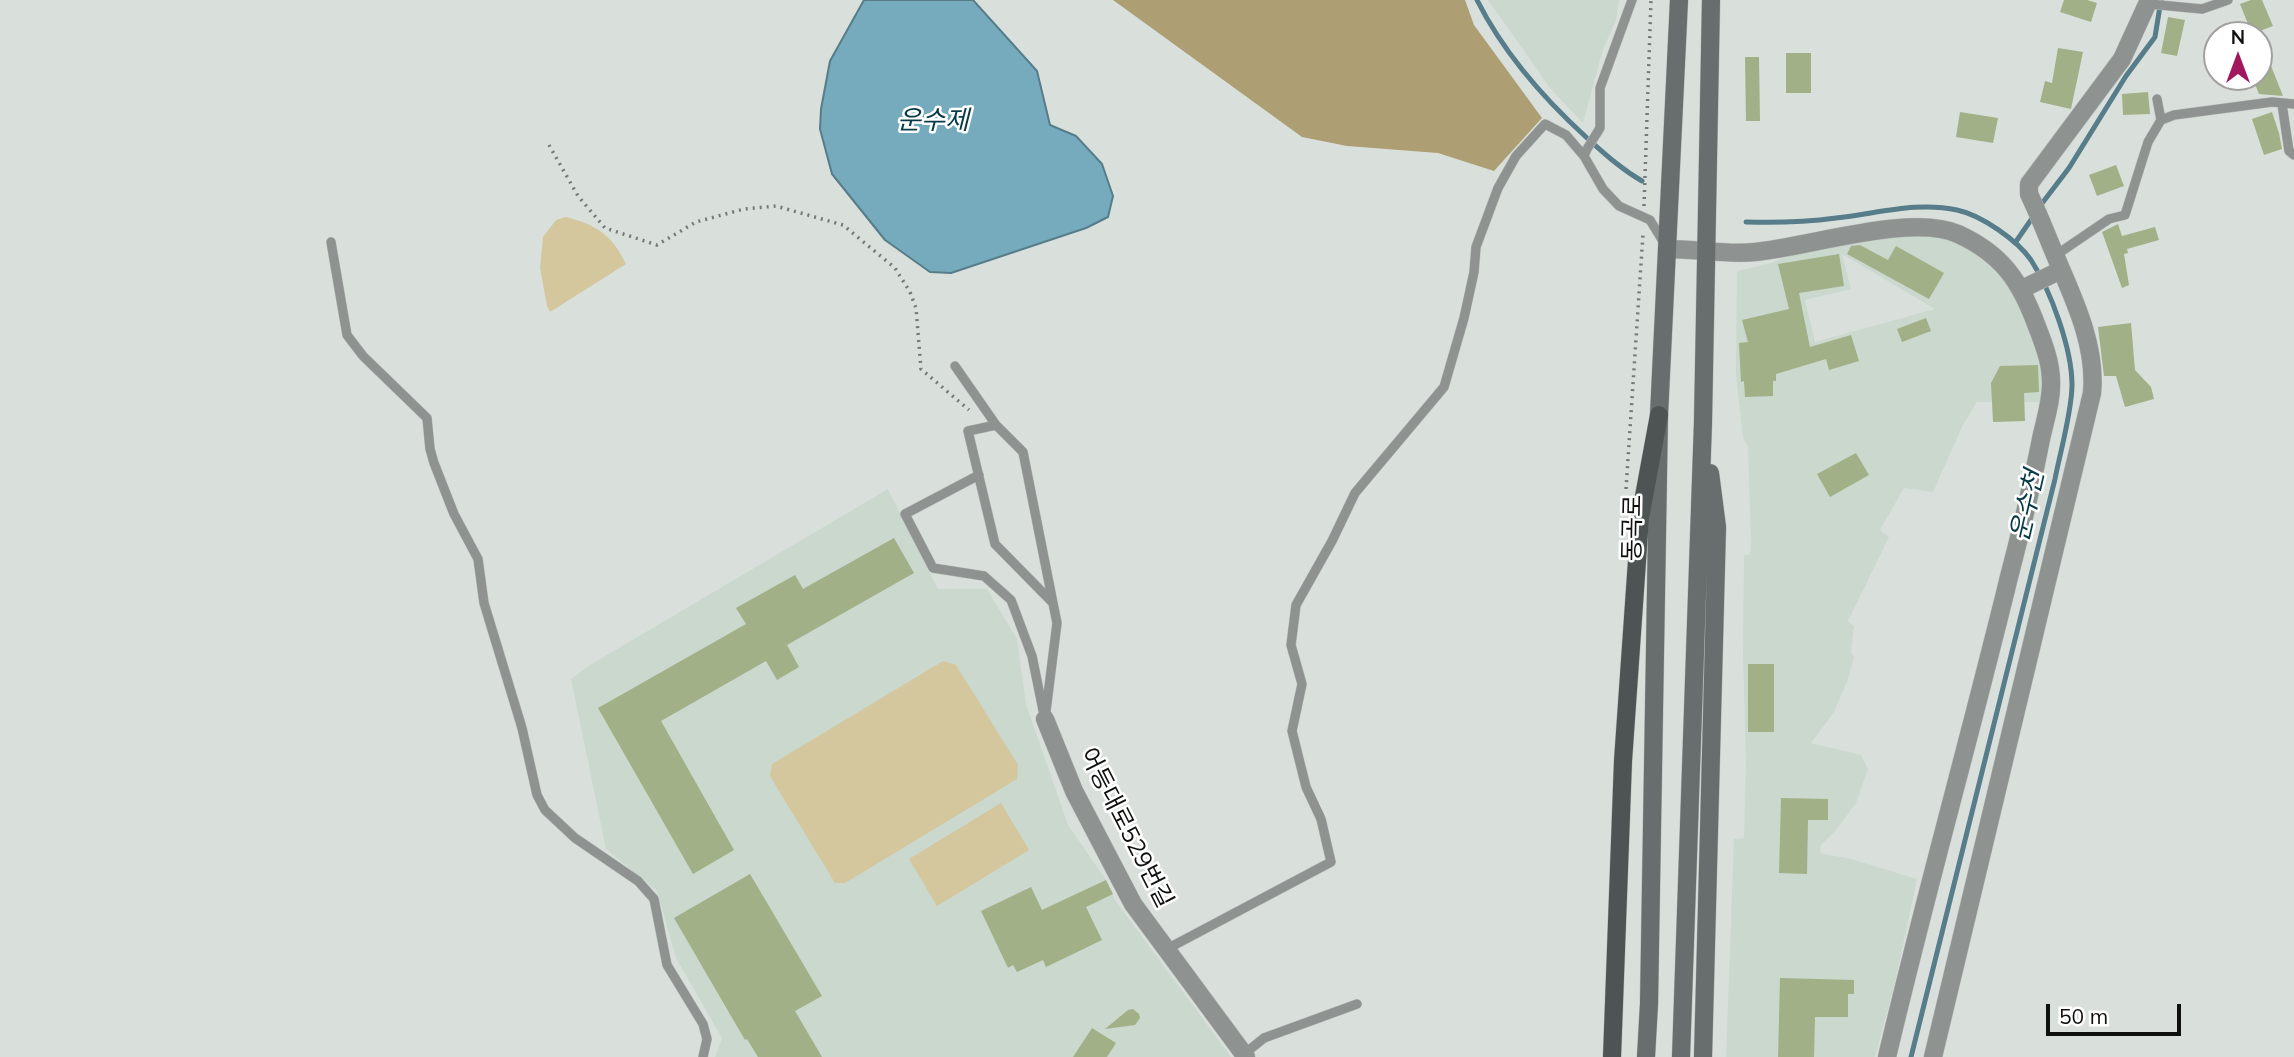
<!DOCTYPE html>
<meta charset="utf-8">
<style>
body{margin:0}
#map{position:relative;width:2294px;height:1057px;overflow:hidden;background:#d9e0dc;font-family:Mulish,sans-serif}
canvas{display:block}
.north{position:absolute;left:2203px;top:21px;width:70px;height:70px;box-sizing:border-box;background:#fff;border:2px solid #9fa09f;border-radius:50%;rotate:0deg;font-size:19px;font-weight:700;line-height:28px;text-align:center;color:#0f110f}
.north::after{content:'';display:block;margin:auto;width:24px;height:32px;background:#a2165e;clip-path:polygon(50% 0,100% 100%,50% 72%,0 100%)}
.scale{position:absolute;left:2046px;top:1004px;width:135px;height:32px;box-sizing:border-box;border:4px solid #0f110f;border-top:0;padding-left:9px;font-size:21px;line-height:24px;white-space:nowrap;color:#0f110f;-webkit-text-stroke:5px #fff;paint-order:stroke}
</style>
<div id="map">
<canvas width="2294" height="1057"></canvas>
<div class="north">N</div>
<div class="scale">50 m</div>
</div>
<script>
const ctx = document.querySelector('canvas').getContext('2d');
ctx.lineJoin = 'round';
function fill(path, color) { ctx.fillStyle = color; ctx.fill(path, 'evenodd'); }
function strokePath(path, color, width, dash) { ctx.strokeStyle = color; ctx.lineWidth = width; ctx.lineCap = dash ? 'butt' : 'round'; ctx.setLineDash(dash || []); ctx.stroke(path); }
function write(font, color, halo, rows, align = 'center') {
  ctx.font = font + ' Mulish,"Noto Sans KR",sans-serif'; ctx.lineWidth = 5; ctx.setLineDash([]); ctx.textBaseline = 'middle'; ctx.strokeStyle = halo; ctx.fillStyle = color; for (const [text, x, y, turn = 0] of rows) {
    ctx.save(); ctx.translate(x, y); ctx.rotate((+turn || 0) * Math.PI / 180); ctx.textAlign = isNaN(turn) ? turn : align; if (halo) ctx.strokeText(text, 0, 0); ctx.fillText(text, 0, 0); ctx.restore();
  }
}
const built = new Path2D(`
 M1488,0h131l-3,20 -13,29 -20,74 -32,-34z
 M1923,234l24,5 40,17 18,18 26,54 14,51 -4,23h-64l-14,23 -30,67 -29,-4 -24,42 9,7 -41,84 6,5 -3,26 3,6 -7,23 -13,31 -23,31 50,12 7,14 -12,34 -19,26 -16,16 -1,8 31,6 66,20 -22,104 -20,74h-149l8,-218 10,-1 2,-76 -3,-110 1,-97 6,-1 1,-12 -3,-95 -5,-9 -7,-63 1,-104 35,-8 19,-9 49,-12zM1842,254l93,55 -120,33 -10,-42 46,-11z
 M888,489l50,100h49l30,50 9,65 42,121 38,55 9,20 116,157h-516l7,-19 -46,-80 -19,-67 -51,-42 -35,-170 19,-14z`);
const green = new Path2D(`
 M566,217c31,8 46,18 60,47l-76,48 -3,-6 -7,-38 3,-31 13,-17z
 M943,661l13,4 62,100 -1,14 -172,104h-10l-65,-107 2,-12z
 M1001,803l28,47 -92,56 -28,-47z`);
const forest = new Path2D(`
 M1113,0h352l9,25 68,93 -48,53 -56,-18 -91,-7 -45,-9z`);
const water = new Path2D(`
 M864,0h109l64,71 13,54 26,11 26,28 11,32 -5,21 -22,11 -135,45 -21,-1 -45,-32 -53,-66 -12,-45 1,-20 9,-48z`);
const stream = new Path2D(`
 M1477,0c27,54 66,98 110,138 18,16 34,31 55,43
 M2040,206l29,-38 57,-92 29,-39 6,-37
 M1746,222c30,1 60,0 90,-4 40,-4 81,-17 121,-8 24,5 60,30 74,50 20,31 41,89 41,125 0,26 -12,68 -17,94l-144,578
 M2015,243l20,-29`);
const building = new Path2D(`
 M2064,0h23l10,3 -6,19 -31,-10z
 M2251,0h11l11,26 -21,8 -12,-30z
 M2168,17l17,3 -8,36 -16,-3z
 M2259,38h1l23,58 -24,-2 -7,-17h7z
 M2058,48l25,4 -12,57 -31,-7 5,-21 7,2z
 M1786,53h25v40h-25z
 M1745,57h14l1,64h-14z
 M2148,92l2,22 -27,1 -1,-21z
 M1960,112l38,6 -5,25 -37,-6z
 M2272,112l7,21 3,16 -18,6 -12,-36z
 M2116,165l8,21 -27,10 -8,-21z
 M2118,224l4,12 33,-9 4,13 -32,9 1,4 -4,1 5,31 -7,3 -20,-56z
 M1860,245l28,15 8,-14 48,27 -15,26 -82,-45 4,-8z
 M1839,254l5,32 -45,7 5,25 6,29 41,-12 8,26 -30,9 -3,-11 -50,15v7h-3v15l-28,1 -1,-16 -3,1 -2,-39 9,-1 -6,-22 47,-11 -11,-45z
 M1926,318l5,13 -29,11 -5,-13z
 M2131,323l4,47 16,17 3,12 -29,8 -9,-31h-12l-6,-49z
 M2038,365l1,27 -15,1 1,28 -32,1 -2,-39 9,-17z
 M1856,453l13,22 -39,22 -13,-23z
 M894,538l20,35 -127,72 12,22 -22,13 -11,-19 -105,60 73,129 -41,24 -95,-166 148,-84 -10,-16 59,-33 8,14z
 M1748,664h26v68h-26z
 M1781,798l47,1v21h-20l-1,54 -28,-1z
 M750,874l72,122 -27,15 27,46h-64l-11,-18 -2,1 -71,-122z
 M1106,880l7,14 -27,13 16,33 -56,27 -3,-7 -26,12 -4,-7 -5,3 -27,-57 50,-24 11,23z
 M1780,978l74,2v14h-6v23h-33l-1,40h-36z
 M1133,1009l6,5 1,4 -5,7 -30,4 23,-19z
 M1092,1028l24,15 -9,14h-34z`);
const path = new Path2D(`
 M549,145l29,51 27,32 52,17 39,-23 48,-13 32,-3 67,19 52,43 15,24 6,16 5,61 48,41
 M1644,206l7,-206
 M1626,489l17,-255`);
const service = new Path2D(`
 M1632,0l-32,88v40l-13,21 -3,7 19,33 16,17 31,14 14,23
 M2149,4l53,5 26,-9
 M2157,99l4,21
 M2282,104l7,47 5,4
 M331,242l16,93 16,21 64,62 3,31 4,14 20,51 24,45 6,44 38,125 15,67 8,15 30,28 63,43 16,18 13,66 36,59 4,15 -4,18
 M2056,255l53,-36 16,-4 23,-73 13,-22 13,-5 98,-13 22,2
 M955,366l41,59
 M979,475l-74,39 28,54 51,8 27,24 21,56 11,54
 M1045,719l12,-96 -4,-20 -30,-151 -27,-27 -28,6 27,113 58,59
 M1165,950l166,-88 -10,-43 -15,-32 -14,-56 10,-47 -11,-39 5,-40 36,-64 23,-48 89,-106 20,-69 10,-46 2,-25 22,-59 18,-32 29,-32 21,11 18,21
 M1243,1055l21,-17 93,-34`);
const minor = new Path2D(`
 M1667,249c28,0 61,6 88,3 53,-5 157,-39 203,-18 44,20 62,47 78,90 7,18 15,38 15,57 1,19 -6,39 -10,58 -9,46 -20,92 -32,138 -39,160 -84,319 -122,480
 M2022,289l39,-19
 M1045,719l29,72 59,113 113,153
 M1933,1057l159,-664c4,-43 -14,-85 -31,-124 -11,-25 -20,-50 -32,-75v-10l93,-125 27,-59`);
const secondary = new Path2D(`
 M1646,1057l3,-53 10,-589 20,-415
 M1681,1057l22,-635 8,-422
 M1703,1057l14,-530 -7,-54`);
const primary = new Path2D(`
 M1612,1057l11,-296 17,-243 19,-103`);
const streetNames = [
 ["동곡로",1633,528,-89],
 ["어등대로529번길",1126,828,63]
];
const waterNames = [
 ["운수제",933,121],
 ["운수천",2028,506,-77]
];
fill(built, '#cad8ce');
fill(green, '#d4c69d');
fill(forest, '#ad9f73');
fill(water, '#75abbd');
strokePath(water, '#567d89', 2);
strokePath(stream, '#567d89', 5);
fill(building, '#a1b086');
strokePath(service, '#b5bbb7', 10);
strokePath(minor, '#b5bbb7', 19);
strokePath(secondary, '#b5bbb7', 19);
strokePath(primary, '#b5bbb7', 19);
strokePath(path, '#757a77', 3.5, [2, 5]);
strokePath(service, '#8e9291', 9);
strokePath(minor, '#8e9291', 18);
strokePath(secondary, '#686d6d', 18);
strokePath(primary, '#4d5453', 18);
write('24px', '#0f110f', '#fff', streetNames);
write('italic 26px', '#083b48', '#fff', waterNames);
</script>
